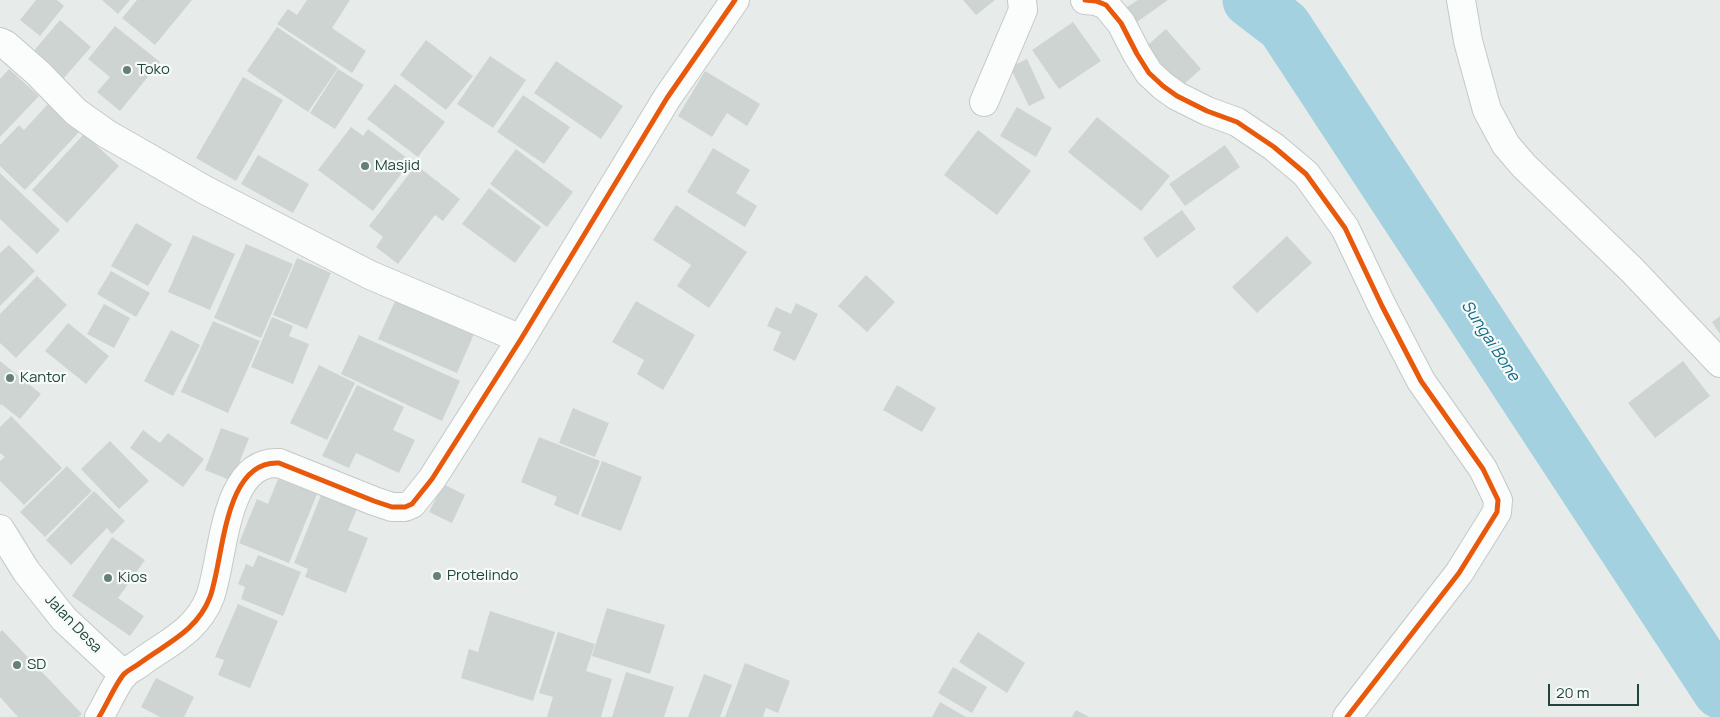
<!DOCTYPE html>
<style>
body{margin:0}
#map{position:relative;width:1720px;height:717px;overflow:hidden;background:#e7ecea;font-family:Manrope,sans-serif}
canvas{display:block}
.scale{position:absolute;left:1548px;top:684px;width:91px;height:22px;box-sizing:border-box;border:2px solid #21443d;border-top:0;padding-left:6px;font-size:15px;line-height:18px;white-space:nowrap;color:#21443d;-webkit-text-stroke:4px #f6fbf9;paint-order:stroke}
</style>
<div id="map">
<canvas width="1720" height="717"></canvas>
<div class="scale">20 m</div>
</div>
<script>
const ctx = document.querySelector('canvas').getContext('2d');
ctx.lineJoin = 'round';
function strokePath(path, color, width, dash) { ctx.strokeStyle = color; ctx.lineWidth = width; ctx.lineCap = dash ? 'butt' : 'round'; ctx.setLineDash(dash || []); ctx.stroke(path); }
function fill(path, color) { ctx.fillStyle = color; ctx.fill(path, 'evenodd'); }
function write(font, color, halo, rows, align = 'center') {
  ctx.font = font + ' Manrope,sans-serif'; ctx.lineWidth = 4.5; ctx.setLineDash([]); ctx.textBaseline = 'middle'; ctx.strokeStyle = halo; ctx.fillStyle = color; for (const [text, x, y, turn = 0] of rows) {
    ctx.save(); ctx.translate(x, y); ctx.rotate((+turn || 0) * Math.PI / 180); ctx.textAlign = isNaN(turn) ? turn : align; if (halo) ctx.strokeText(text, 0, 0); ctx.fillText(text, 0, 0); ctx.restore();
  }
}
const river = new Path2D(`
 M1250,0l34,26 436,665`);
const building = new Path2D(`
 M36,0h21l7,6 -24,30 -20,-16z
 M102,0h28l-12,14z
 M137,0h55l-37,45 -33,-27z
 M307,0h43l-18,28 34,23 -14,22 -75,-49 11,-15 9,6z
 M963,0h32l-19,15z
 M1138,0h30l-31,22 -10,-15z
 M60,20l31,27 -28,32 -31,-26z
 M1073,22l28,39 -42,28 -27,-39z
 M115,26l45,36 -40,49 -23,-19 13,-15 -22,-18z
 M277,27l61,41 -30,44 -61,-41z
 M1166,29l35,40 -25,22 -35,-40z
 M426,40l47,36 -27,34 -46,-35z
 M490,56l36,24 -33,48 -36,-24z
 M1027,59l18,39 -16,8 -19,-39z
 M556,61l67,45 -22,33 -67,-46z
 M9,69l30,27 -39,41v-58z
 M338,69l26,16 -29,44 -25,-16z
 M705,71l55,33 -13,22 -20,-13 -15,24 -34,-21z
 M243,77l40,23 -47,81 -40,-23z
 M395,84l50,38 -27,35 -51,-38z
 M523,95l47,32 -26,37 -47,-32z
 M48,104l31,28 -54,58 -25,-24v-21l19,-20 5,5z
 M1017,107l35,21 -16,29 -36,-21z
 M1097,117l73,59 -29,35 -73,-59z
 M351,127l12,9 5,-7 43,32 -38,50 -55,-41z
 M978,130l53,41 -34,44 -53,-40z
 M84,134l35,32 -52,57 -35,-33z
 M1225,145l15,22 -55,39 -16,-22z
 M713,148l37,22 -14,23 21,13 -12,21 -58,-35z
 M516,149l57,43 -26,35 -57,-43z
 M258,155l51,29 -16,29 -52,-29z
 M416,165l44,34 -17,22 -8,-6 -37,49 -22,-17 7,-10 -14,-11z
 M0,173l60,57 -23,24 -37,-35z
 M489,188l52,39 -26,36 -53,-39z
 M676,205l71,47 -38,56 -32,-22 14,-21 -38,-25z
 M1182,210l14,19 -39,29 -14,-20z
 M136,223l36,21 -24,42 -37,-20z
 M193,235l42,19 -25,56 -42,-18z
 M1287,236l25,27 -55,50 -25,-26z
 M246,244l47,20 -32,74 -47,-20z
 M9,245l26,26 -35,35v-53z
 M297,258l34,15 -24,56 -34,-14z
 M111,271l39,22 -14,24 -39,-23z
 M866,275l29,27 -28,30 -29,-26z
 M37,276l30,29 -51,53 -16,-15v-29z
 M396,299l78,35 -17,39 -79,-34z
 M636,301l59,34 -32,55 -26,-16 7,-14 -32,-18z
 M796,303l22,11 -23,47 -22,-11 8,-18 -14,-6 9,-19 15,7z
 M104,304l26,14 -16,30 -27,-14z
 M1720,316v18l-8,-12z
 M272,317l21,9 -4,10 20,8 -16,40 -42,-17z
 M213,321l47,20 -32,72 -47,-21z
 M68,323l41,33 -23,28 -41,-33z
 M171,330l29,15 -27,51 -29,-15z
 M359,335l101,46 -18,40 -101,-47z
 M0,361l41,33 -21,25 -19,-15 -1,2z
 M1683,361l27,35 -55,42 -27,-35z
 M319,365l36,18 -28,57 -37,-17z
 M357,385l47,22 -11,23 22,10 -16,33 -43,-20 -7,15 -27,-12z
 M897,385l39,23 -14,24 -39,-22z
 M573,408l36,15 -14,34 -36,-14z
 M11,416l51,52 -38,37 -24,-24v-20l5,-4 -5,-4v-26z
 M221,428l28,10 -17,43 -27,-11z
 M143,430l17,13 8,-10 36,26 -21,28 -53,-39z
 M539,437l61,24 -22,54 -24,-10 3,-8 -36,-15z
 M110,441l39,40 -30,28 -38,-40z
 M602,461l40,16 -21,54 -40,-15z
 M67,466l25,25 -47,46 -25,-25z
 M278,479l39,15 -28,69 -50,-20 18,-44 11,5z
 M443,484l22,11 -13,28 -23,-11z
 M94,491l31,30 -13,13 -5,-6 -36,37 -25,-25z
 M321,495l36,14 -9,21 20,8 -22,55 -41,-16 3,-8 -14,-6z
 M112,537l33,23 -27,38 26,18 -14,20 -58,-40z
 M258,555l43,17 -18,44 -42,-17 4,-12 -7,-3 8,-20 7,3z
 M238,604l40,17 -28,67 -32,-13 6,-15 -9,-3z
 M607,608l58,17 -15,49 -58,-18z
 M490,611l65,21 -22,69 -72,-23 8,-29 9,3z
 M2,630l80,84 -4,3h-60l-18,-20v-65z
 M558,632l37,12 -9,27 26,8 -11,38h-54l6,-20 -14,-4z
 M978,632l47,31 -18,30 -48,-31z
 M745,663l45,18 -12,32 -12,-5 -3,9h-38z
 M953,667l34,20 -15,26 -34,-20z
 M626,672l48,15 -10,30h-52z
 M704,674l28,11 -12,32h-32z
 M156,678l38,19 -10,20h-24l-19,-10z
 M940,702l26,15h-34z
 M1076,710l13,7h-17z`);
const minor = new Path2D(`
 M1085,0l11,1 10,4 15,18 16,31 12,19 14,13 14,10 30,15 30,11 37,25 32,27 39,54 37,78 39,75 62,88 15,31 -1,12 -38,61 -112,144
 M1461,0l7,41 19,69 19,35 18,21 108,104 88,93
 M0,42l6,3 32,28 38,39 31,22 98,56 165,85 151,64
 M984,102l39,-92 -1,-10
 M0,529l26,42 38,48 60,56
 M99,717c7,-11 17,-34 25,-43 4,-4 11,-7 16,-11 27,-20 57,-32 70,-66 14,-38 13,-137 69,-134l95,38 18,6h13l7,-3 20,-25 89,-140 146,-241 68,-98`);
const cycleway = new Path2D(`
 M1085,0l11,1 10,4 15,18 16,31 12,19 14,13 14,10 30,15 30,11 37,25 32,27 39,54 37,78 39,75 62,88 15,31 -1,12 -38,61 -112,144
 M99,717c7,-11 17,-34 25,-43 4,-4 11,-7 16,-11 27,-20 57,-32 70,-66 14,-38 13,-137 69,-134l95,38 18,6h13l7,-3 20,-25 89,-140 146,-241 68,-98`);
const markers = [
 [127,70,5,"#667f7a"],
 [365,166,5,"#667f7a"],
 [10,378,5,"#667f7a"],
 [437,576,5,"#667f7a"],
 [108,578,5,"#667f7a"],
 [17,665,5,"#667f7a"]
];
const poiNames = [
 ["Toko",137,70],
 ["Masjid",375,166],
 ["Kantor",20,378],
 ["Protelindo",447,576],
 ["Kios",118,578],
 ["SD",27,665]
];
const streetNames = [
 ["Jalan Desa",73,624,46]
];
const waterNames = [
 ["Sungai Bone",1490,341,57]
];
strokePath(river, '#a4d1df', 55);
fill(building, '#cdd4d2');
strokePath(minor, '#c4c9c7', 30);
strokePath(minor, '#fbfcfc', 28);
strokePath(cycleway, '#e8590c', 5);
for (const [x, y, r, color] of markers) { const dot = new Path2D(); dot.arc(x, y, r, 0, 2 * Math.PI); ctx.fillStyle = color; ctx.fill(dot); strokePath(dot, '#f6fbf9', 2); }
write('15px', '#21443d', '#f6fbf9', poiNames, 'left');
write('15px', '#21443d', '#f6fbf9', streetNames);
write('italic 16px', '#136a87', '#f6fbf9', waterNames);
</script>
